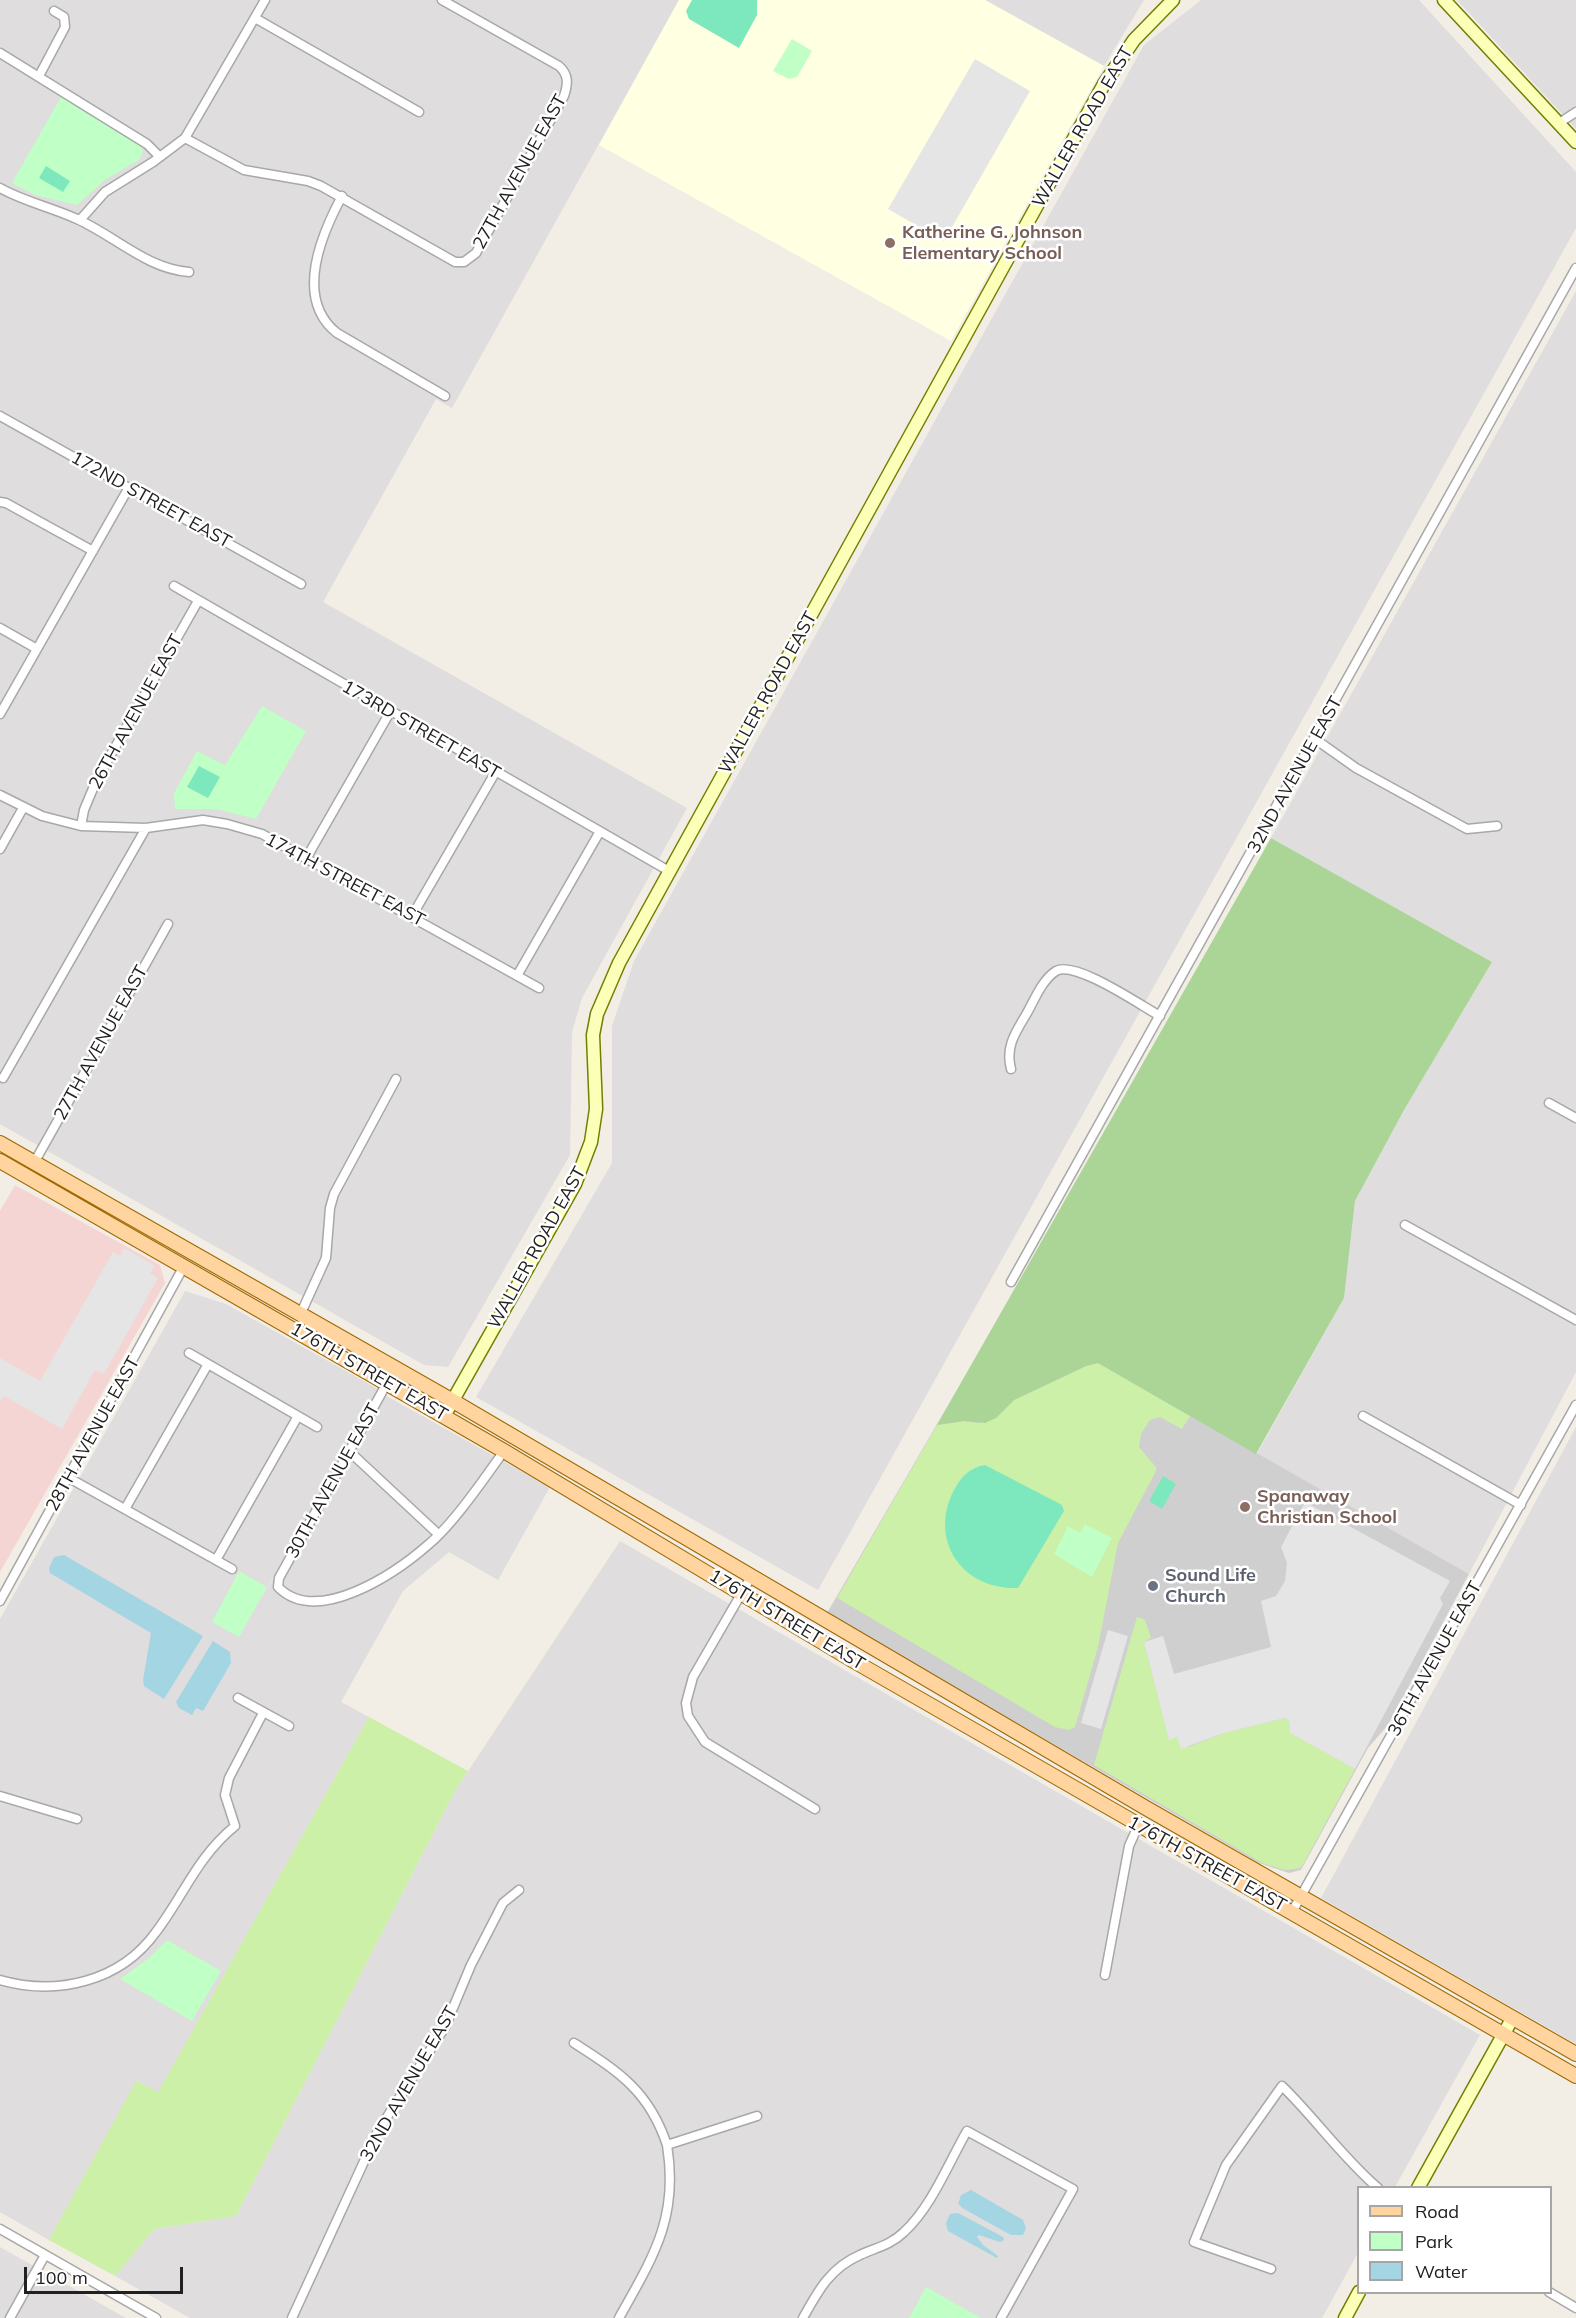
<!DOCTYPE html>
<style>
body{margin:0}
#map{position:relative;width:1576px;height:2318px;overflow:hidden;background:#f2eee6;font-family:Mulish,sans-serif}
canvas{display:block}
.legend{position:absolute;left:1357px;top:2186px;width:195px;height:108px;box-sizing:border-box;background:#fff;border:2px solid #a6a6a6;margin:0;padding:8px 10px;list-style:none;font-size:18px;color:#212121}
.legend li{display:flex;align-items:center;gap:12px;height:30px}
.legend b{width:30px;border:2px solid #a6a6a6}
.scale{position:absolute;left:24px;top:2267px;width:159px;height:27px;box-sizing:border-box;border:3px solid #212121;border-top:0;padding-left:8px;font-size:18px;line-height:21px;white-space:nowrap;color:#212121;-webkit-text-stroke:4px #fff;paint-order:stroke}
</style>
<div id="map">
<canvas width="1576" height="2318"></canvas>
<ul class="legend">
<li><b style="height:8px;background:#ffd49e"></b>Road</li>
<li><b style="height:16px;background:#c0ffc5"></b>Park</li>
<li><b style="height:16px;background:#a3d5e3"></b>Water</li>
</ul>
<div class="scale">100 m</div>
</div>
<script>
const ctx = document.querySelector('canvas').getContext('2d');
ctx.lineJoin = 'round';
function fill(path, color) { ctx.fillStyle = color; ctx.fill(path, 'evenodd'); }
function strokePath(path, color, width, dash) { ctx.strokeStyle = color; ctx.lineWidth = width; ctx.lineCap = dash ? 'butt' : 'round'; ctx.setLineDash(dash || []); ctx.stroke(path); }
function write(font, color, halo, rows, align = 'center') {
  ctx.font = font + ' Mulish,sans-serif'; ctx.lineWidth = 5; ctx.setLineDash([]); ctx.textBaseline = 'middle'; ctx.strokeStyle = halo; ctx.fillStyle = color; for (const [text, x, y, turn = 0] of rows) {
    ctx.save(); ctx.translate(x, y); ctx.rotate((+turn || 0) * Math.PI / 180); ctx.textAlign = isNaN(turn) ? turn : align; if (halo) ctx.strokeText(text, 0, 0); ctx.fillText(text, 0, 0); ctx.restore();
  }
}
const residential = new Path2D(`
 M0,0h679l-227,408 -16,-9 -113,203 364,206 -105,190 -10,34 -2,123 -122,212 -24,-2 -424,-241z
 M985,0h159l-40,66z
 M1201,0h218l157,172v56l-758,1362 -342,-193 136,-234v-137l22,-65 510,-916z
 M1457,0h119v129z
 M1576,291v1081l-107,202 -212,-120 87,-156 11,-97 49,-91 88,-148 -221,-124z
 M185,1291l41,13 152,85 -120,215 123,-211 169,94 -52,93 -49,-28 -46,39 -62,111 28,15 -211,376 -21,-12 -88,159 -49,-28v-593z
 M1576,1427v617l-255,-146z
 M620,1541l860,494 -85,152 -37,1v65l-36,65h-1132l-75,-42 39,-47 82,-13 219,-425z
 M0,2247l126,71h-126z`);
const commercial = new Path2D(`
 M15,1185l145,80 5,18 -165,289v-361z`);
const education = new Path2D(`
 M679,0h306l119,66 -153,275 -352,-196z`);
const religious = new Path2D(`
 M1004,1309l465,265 -81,151 -20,23 -67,122 -12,3 -30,-10 -432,-250z`);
const grass = new Path2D(`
 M1098,1363l92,53 -8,13 -22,-12 -10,3 -9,14 -2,13 17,20v4l-38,72 -20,104 -23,80 -6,3 -14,-3 -218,-129 100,-173 28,-4 12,2 19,-5 18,-18 72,-34z
 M1137,1617l8,3 6,18 -7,4 25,97 8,-2 12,10 35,-14 61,-15 4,3 1,12 65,36 -54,99 -16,2 -23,-7 -168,-98z
 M369,1717l99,54 -13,20 -219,425 -82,13 -39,47 -66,-36 87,-159 22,11z`);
const forest = new Path2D(`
 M1271,838l221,124 -88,148 -49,91 -11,97 -88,156 -158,-91 -12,3 -72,34 -18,18 -11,5 -21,-2 -27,4z`);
const park = new Path2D(`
 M792,39l20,12 -15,26 -8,2 -16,-8z
 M62,95l78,50 3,6 -4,9 -33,19 -29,26 -42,-10 -23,-12z
 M262,706l44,25 -50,88 -40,-10h-41l-1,-16 23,-42 28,14z
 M1085,1524l27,14 -20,39 -38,-23 14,-28 12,7z
 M239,1571l28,16 -28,50 -27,-15z
 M167,1940l54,31 -29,50 -72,-42 29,-21z
 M926,2287l55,31h-72z`);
const pitch = new Path2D(`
 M692,0h65v15l-18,33 -50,-29 -3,-8z
 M46,166l24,15 -7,11 -24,-14z
 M199,766l21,11 -12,21 -21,-11z
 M985,1465l77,40 2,6 -46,77c-56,2 -90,-48 -64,-98 8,-14 15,-22 31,-25z
 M1163,1476l13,8 -14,25 -13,-8z`);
const parking = new Path2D(`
 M975,59l55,32 -86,150 -56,-32z
 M124,1248l31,18 -5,7 8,5 -54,96 -9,-4 -33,59 -58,-33 -4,6v-44l40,23 73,-129 7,4z
 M1305,1502l145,79 -10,17 3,6 -88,165 -65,-36 -1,-12 -4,-3 -61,15 -43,16 -4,-12 -8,3 -25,-98 19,-6 11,38 97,-27 -10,-46 15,-5 9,-15 2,-18 -6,-16z
 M1108,1630l20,6 -27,93 -20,-6z`);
const water = new Path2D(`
 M64,1555l139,81 -39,63 -20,-13 -1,-6 8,-47 -101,-60 -1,-5 5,-11z
 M213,1641l17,11 1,11 -28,48 -7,-3 -4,7 -13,-7 -3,-6z
 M971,2190l52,30 3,8 -3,7h-12l-47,-26 -6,-5 3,-9z
 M958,2213l45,24 1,3 -4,2 -21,-7 -2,2 6,8 15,11 -1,2 -49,-27 -2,-8 4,-9z`);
const street = new Path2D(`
 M255,18l164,94
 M0,53l147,91 13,13
 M39,76l26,-49 -1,-10 -10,-6
 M1559,123l17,-11
 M185,138l59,32 64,11 13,5 134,76h9l12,-9 88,-157c4,-12 5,-21 -5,-30l-117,-66
 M0,188c25,14 51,19 77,31 38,17 70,50 112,53
 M342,196c-21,39 -48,103 -5,137l108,63
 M80,220l25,-28 48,-30 32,-24 80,-138
 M0,416l301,168
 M0,502l6,1 87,48
 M174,586l495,285
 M0,628l37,21
 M0,714l128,-225
 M1315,739l41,29 111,61 30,-3
 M0,795l42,21 39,10 65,2 57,-8 24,4 35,10 277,154
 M81,826l3,-16 13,-31 101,-178
 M0,849l23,-41
 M307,857l83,-145
 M412,916l83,-143
 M518,974l81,-141
 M1011,1069c-6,-23 5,-37 16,-56 8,-14 15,-33 29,-42 19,-11 84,34 104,45
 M3,1078l143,-250
 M1549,1103l27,15
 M34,1163l134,-239
 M1405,1225l171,95
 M1011,1282l565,-1014
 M301,1313l25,-55 4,-50 4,-14 62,-115
 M189,1353l128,74
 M387,1383l-108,195 -1,9c39,40 118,-14 151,-43 25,-21 55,-65 75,-93
 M1363,1416l158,89
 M350,1452l88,82
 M69,1478l163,91
 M125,1509l83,-145
 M216,1560l82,-144
 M751,1577l-58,100 -7,26 2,13 17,26 110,67
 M0,1601l184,-335
 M238,1698l51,28
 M0,1796l77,23
 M1292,1912l284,-507
 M1105,1975l24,-129 9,-20
 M0,1980c57,16 120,2 156,-48 28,-37 41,-75 79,-106l-10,-31 4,-17 34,-65
 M574,2043c45,29 75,48 93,102l90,-29
 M0,2229l156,89
 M1271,2269l-77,-27 32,-77 56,-79c33,32 60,71 96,102
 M1549,2292l27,16
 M10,2318l35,-63
 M292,2318l86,-187 67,-104 26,-62 32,-62 16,-13
 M619,2318c34,-61 60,-100 48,-173
 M803,2318c15,-27 27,-50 57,-63 15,-7 31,-10 44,-23 28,-26 44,-68 63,-101l106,58 -72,129`);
const secondary = new Path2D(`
 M1444,0l132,142
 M444,1416l131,-232 16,-42 5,-33 -3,-74 4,-21 22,-51 485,-879 30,-44 39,-40
 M1418,2188l94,-169
 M1345,2318l14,-26`);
const primary = new Path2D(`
 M0,1143l453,258 693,407 430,246
 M0,1161l504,290 348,209 724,416`);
const markers = [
 [890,243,6,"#8d6e63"],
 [1245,1507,6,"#8d6e63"],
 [1153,1586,6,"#6b7280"]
];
const streetNames = [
 ["WALLER ROAD EAST",1083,127,-60],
 ["27TH AVENUE EAST",520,172,-61],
 ["172ND STREET EAST",151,500,29],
 ["WALLER ROAD EAST",768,693,-61],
 ["26TH AVENUE EAST",136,712,-61],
 ["173RD STREET EAST",421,730,30],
 ["32ND AVENUE EAST",1295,775,-61],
 ["174TH STREET EAST",345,880,28],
 ["27TH AVENUE EAST",101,1043,-61],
 ["WALLER ROAD EAST",537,1248,-61],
 ["176TH STREET EAST",369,1372,30],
 ["28TH AVENUE EAST",93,1434,-61],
 ["30TH AVENUE EAST",333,1481,-61],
 ["176TH STREET EAST",787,1620,31],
 ["36TH AVENUE EAST",1435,1659,-61],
 ["176TH STREET EAST",1207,1864,29],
 ["32ND AVENUE EAST",409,2084,-60]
];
const educationNames = [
 ["Katherine G. Johnson",902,233],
 ["Elementary School",902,254],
 ["Spanaway",1257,1497],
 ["Christian School",1257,1518]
];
const worshipNames = [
 ["Sound Life",1165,1576],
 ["Church",1165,1597]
];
fill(residential, '#dfdddd');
fill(commercial, '#f4d5d4');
fill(education, '#ffffe2');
fill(religious, '#cfcfcf');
fill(grass, '#ccf0a8');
fill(forest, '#aad597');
fill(park, '#c0ffc5');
fill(pitch, '#7de8be');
fill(parking, '#e5e5e5');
fill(water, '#a3d5e3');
strokePath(street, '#a8a8a8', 11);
strokePath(secondary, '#727f00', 15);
strokePath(primary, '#9d6800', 16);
strokePath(street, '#fff', 8);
strokePath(secondary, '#fcffb7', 12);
strokePath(primary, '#ffd49e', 14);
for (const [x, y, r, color] of markers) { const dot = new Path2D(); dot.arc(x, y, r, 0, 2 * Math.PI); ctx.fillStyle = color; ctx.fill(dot); strokePath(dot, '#fff', 2); }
write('18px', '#212121', '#fff', streetNames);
write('bold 18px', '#785e54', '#fff', educationNames, 'left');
write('bold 18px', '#5b616d', '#fff', worshipNames, 'left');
</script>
